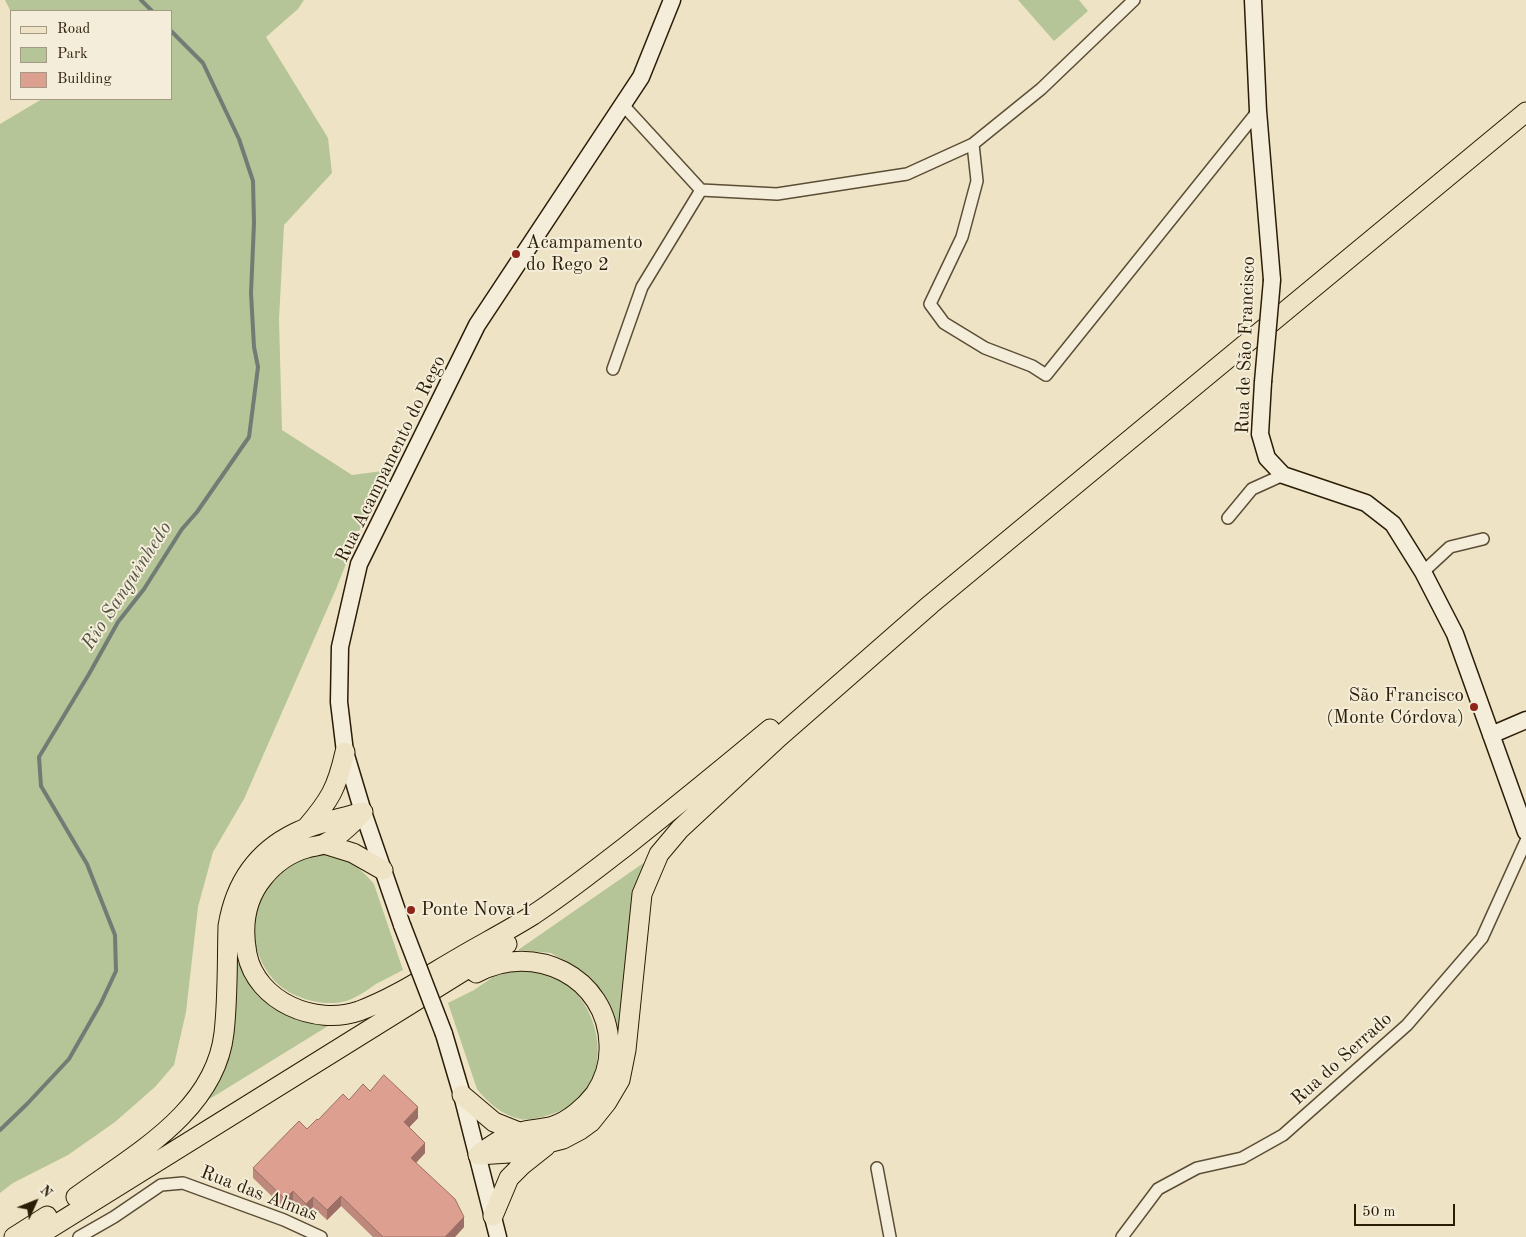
<!DOCTYPE html>
<meta charset="utf-8">
<style>
body{margin:0}
#map{position:relative;width:1526px;height:1237px;overflow:hidden;background:#eee4c5;font-family:"Old Standard TT",serif}
canvas{display:block}
.legend{position:absolute;left:10px;top:10px;width:162px;height:90px;box-sizing:border-box;background:#f4edd9;border:1px solid #a49985;margin:0;padding:6px 9px;list-style:none;font-size:15px;color:#2b1c06}
.legend li{display:flex;align-items:center;gap:10px;height:25px}
.legend b{width:25px;border:1px solid #a49985}
.north{position:absolute;left:10px;top:1177px;width:50px;height:50px;-webkit-text-stroke:4px #f4edd9;paint-order:stroke;rotate:46deg;font-size:14px;font-weight:700;line-height:20px;text-align:center;color:#2b1c06}
.north::after{content:'';display:block;margin:auto;width:18px;height:22px;background:#2b1c06;clip-path:polygon(50% 0,100% 100%,50% 72%,0 100%)}
.scale{position:absolute;left:1354px;top:1204px;width:101px;height:22px;box-sizing:border-box;border:2px solid #2b1c06;border-top:0;padding-left:6px;font-size:15px;line-height:18px;white-space:nowrap;color:#2b1c06;-webkit-text-stroke:4px #f4edd9;paint-order:stroke}
</style>
<div id="map">
<canvas width="1526" height="1237"></canvas>
<ul class="legend">
<li><b style="height:6px;background:#eee4c5"></b>Road</li>
<li><b style="height:14px;background:#b5c597"></b>Park</li>
<li><b style="height:14px;background:#dd9f90"></b>Building</li>
</ul>
<div class="north">N</div>
<div class="scale">50 m</div>
</div>
<script>
const ctx = document.querySelector('canvas').getContext('2d');
ctx.lineJoin = 'round';
function fill(path, color) { ctx.fillStyle = color; ctx.fill(path, 'evenodd'); }
function strokePath(path, color, width, dash) { ctx.strokeStyle = color; ctx.lineWidth = width; ctx.lineCap = dash ? 'butt' : 'round'; ctx.setLineDash(dash || []); ctx.stroke(path); }
function write(font, color, halo, rows, align = 'center') {
  ctx.font = font + ' "Old Standard TT",serif'; ctx.lineWidth = 4; ctx.setLineDash([]); ctx.textBaseline = 'middle'; ctx.strokeStyle = halo; ctx.fillStyle = color; for (const [text, x, y, turn = 0] of rows) {
    ctx.save(); ctx.translate(x, y); ctx.rotate((+turn || 0) * Math.PI / 180); ctx.textAlign = isNaN(turn) ? turn : align; if (halo) ctx.strokeText(text, 0, 0); ctx.fillText(text, 0, 0); ctx.restore();
  }
}
const green = new Path2D(`
 M5,0h299l-6,9 -32,28 62,101 4,35 -48,52 -5,94 3,111 70,45 38,-5 -32,63 -22,56 -92,210 -31,53 -15,55 -12,105 -12,53 -19,22 -40,35 -47,33 -55,28 -13,10v-1069l42,-25h129v-88l-160,1z
 M1018,0h61l9,11 -34,30z
 M330,854c21,9 29,12 44,30l29,86c-9,5 -18,9 -27,14 -13,9 -25,18 -41,19 -22,1 -47,-7 -62,-24 -27,-31 -27,-84 6,-110 13,-10 35,-13 51,-15z
 M645,862l-27,177 -12,-39 -24,-29 -31,-18 -33,-3z
 M233,951c15,30 31,57 65,68 11,3 24,3 35,4l-130,80z
 M515,971c16,0 30,1 44,8 34,19 51,74 29,107 -4,6 -11,16 -17,20 -11,6 -39,16 -51,13 -18,-4 -32,-16 -43,-30l-29,-86 26,-13 19,-13z`);
const stream = new Path2D(`
 M141,0l11,11
 M0,1130l27,-26 42,-45 32,-56 15,-32 -1,-36 -28,-71 -46,-78 -2,-29 50,-83 29,-52 26,-33 38,-60 15,-17 52,-75 9,-70 -4,-20 -3,-54 3,-70 -1,-42 -14,-42 -36,-76 -32,-32`);
const street = new Path2D(`
 M623,105l78,85 76,4 130,-20 66,-30 68,-55 93,-89
 M973,144l4,37 -15,56 -32,67 14,19 41,25 47,18 14,9 212,-264
 M613,369l29,-82 59,-97
 M1228,518l24,-29 31,-14
 M1423,572l27,-25 33,-8
 M877,1168l13,69
 M79,1237l35,-20 47,-32 22,-2 101,37 37,17
 M1122,1237l36,-48 39,-21 45,-10 41,-23 124,-110 75,-87 44,-97`);
const secondary = new Path2D(`
 M1253,0l5,111 14,169
 M1263,382l-3,52 7,24 16,17 83,28 27,21 30,48 32,62 71,198
 M1491,735l35,-15
 M402,925l-39,-113 -18,-60 -6,-50 1,-55 19,-83 118,-239 164,-248 31,-77
 M444,1034l18,61 36,142`);
const primary = new Path2D(`
 M363,812c-11,12 -24,25 -39,32 -5,2 -11,2 -17,4 -18,5 -33,16 -44,30 -18,22 -21,50 -16,76 10,48 68,72 112,57 35,-13 68,-35 101,-54 24,-14 49,-27 73,-42 32,-21 62,-45 92,-68 49,-39 97,-78 145,-118
 M306,828c24,-28 31,-40 39,-76
 M324,844l29,9 30,17
 M476,973c58,-32 131,4 133,71 1,18 -4,35 -14,50 -10,13 -26,27 -42,32 -10,3 -22,3 -33,6 -15,3 -27,13 -40,21
 M462,1095l32,27 25,10
 M478,1155l31,-2 54,-14 17,-9 11,-8 16,-20 13,-22 6,-30 16,-156 17,-40 21,-25 99,-92 152,-133 595,-492
 M76,1197c57,-42 139,-85 148,-164 4,-35 3,-71 4,-107 7,-42 28,-74 67,-93 20,-10 45,-14 67,-21
 M493,1216l16,-38 13,-13 24,-19
 M14,1237l33,-21
 M36,1237l471,-293`);
const secondaryBridge = new Path2D(`
 M1263,382l9,-102
 M402,925l42,109`);
const wall = new Path2D(`
 M370,1091l48,27 -9,9 16,26 -9,10 48,64 -9,10h-82l-32,-31 -14,14 -14,-13 -7,7 -13,-13 -8,8 -32,-31v-10l65,-48 31,-20z`);
const shadedWall = new Path2D(`
 M418,1107v11l-14,15v-11z
 M425,1143v10l-14,15v-10z
 M293,1191v10l-8,8v-10z
 M341,1196v10l-14,14v-10z
 M313,1197v10l-7,7v-10z
 M464,1217v10l-9,10h-10z`);
const building = new Path2D(`
 M384,1075l34,32 -14,15 21,21 -14,15 44,41 9,18 -19,20h-62l-42,-41 -14,14 -14,-13 -7,7 -13,-13 -8,8 -32,-31 46,-47 8,8 10,-10 1,1 25,-26 6,6 14,-16 7,7z`);
const markers = [
 [516,254,5,"#8f2418"],
 [1474,707,5,"#8f2418"],
 [411,910,5,"#8f2418"]
];
const poiNames = [
 ["Acampamento",526,243],
 ["do Rego 2",526,265],
 ["São Francisco",1464,696,"right"],
 ["(Monte Córdova)",1464,718,"right"],
 ["Ponte Nova 1",421,910]
];
const streetNames = [
 ["Rua de São Francisco",1246,345,-88],
 ["Rua Acampamento do Rego",391,459,-64],
 ["Rua do Serrado",1342,1059,-42],
 ["Rua das Almas",259,1194,21]
];
const waterNames = [
 ["Rio Sanguinhedo",127,586,-57]
];
fill(green, '#b5c597');
strokePath(stream, '#707c74', 4);
strokePath(street, '#5c4e36', 14);
strokePath(secondary, '#2b1c06', 19);
strokePath(primary, '#2b1c06', 21);
strokePath(street, '#f4edd9', 11);
strokePath(secondary, '#f4edd9', 16);
strokePath(primary, '#eee4c5', 19);
strokePath(secondaryBridge, '#2b1c06', 19, []);
strokePath(secondaryBridge, '#f4edd9', 16);
fill(wall, '#be897c');
fill(shadedWall, '#9b6f65');
fill(building, '#dd9f90');
strokePath(building, '#9b6f65', 1);
for (const [x, y, r, color] of markers) { const dot = new Path2D(); dot.arc(x, y, r, 0, 2 * Math.PI); ctx.fillStyle = color; ctx.fill(dot); strokePath(dot, '#f4edd9', 2); }
write('19px', '#2b1c06', '#f4edd9', poiNames, 'left');
write('19px', '#2b1c06', '#f4edd9', streetNames);
write('italic 20px', '#535446', '#f4edd9', waterNames);
</script>
